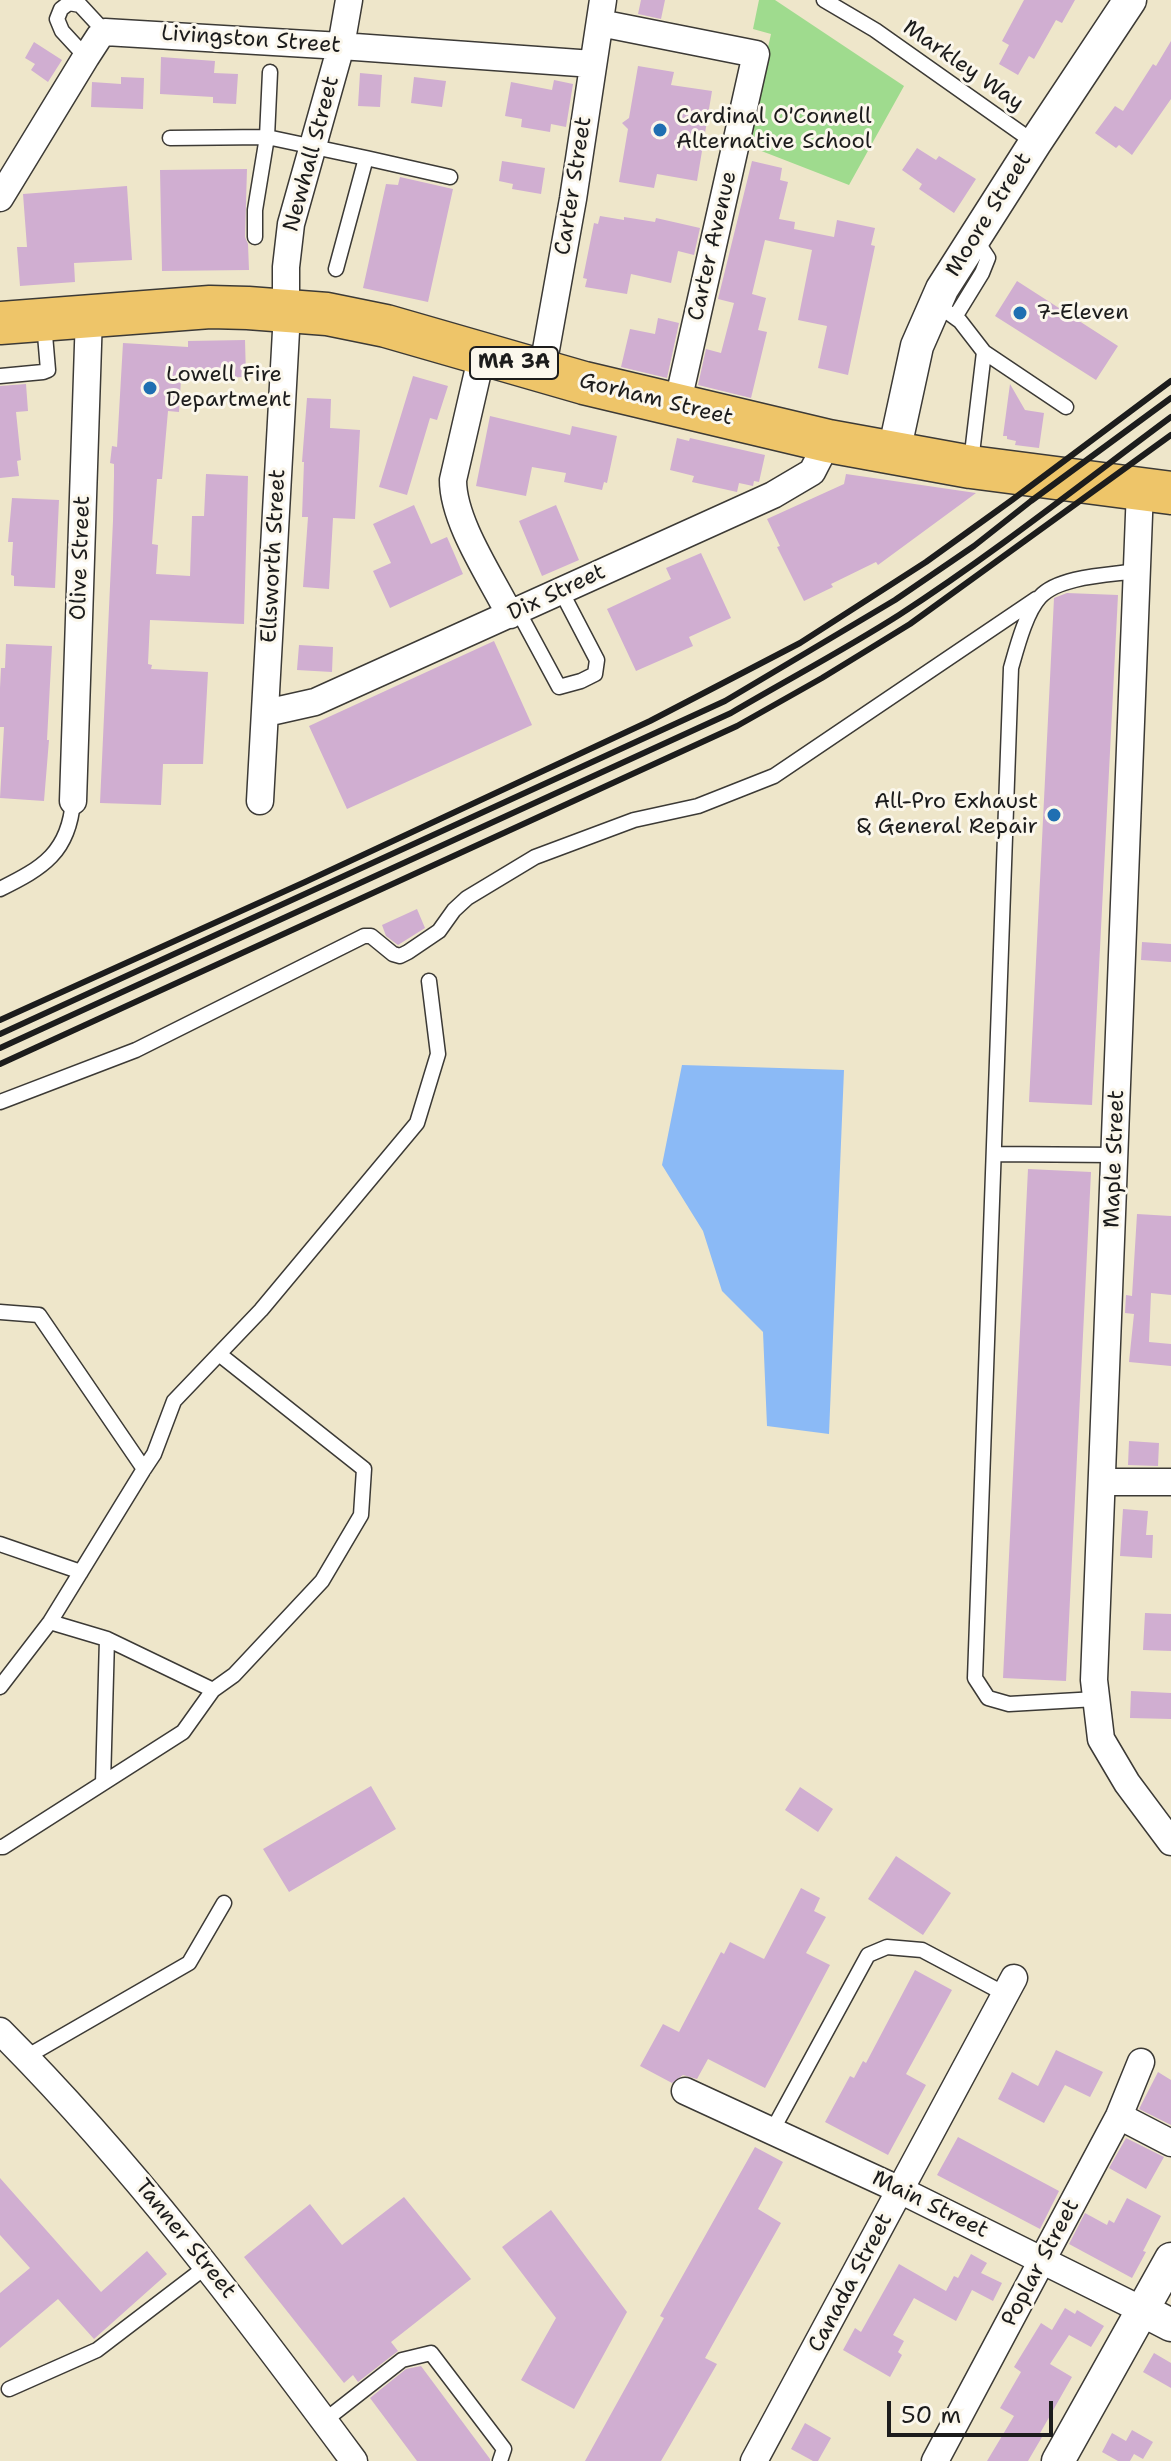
<!DOCTYPE html>
<style>
body{margin:0}
#map{position:relative;width:1171px;height:2461px;overflow:hidden;background:#eee6ca;font-family:"Shantell Sans",sans-serif}
canvas{display:block}
.scale{position:absolute;left:887px;top:2401px;width:166px;height:36px;box-sizing:border-box;border:4px solid #1c1c1c;border-top:0;padding-left:10px;font-size:24px;line-height:28px;white-space:nowrap;color:#1c1c1c;-webkit-text-stroke:6px #fbf7ec;paint-order:stroke}
</style>
<div id="map">
<canvas width="1171" height="2461"></canvas>
<div class="scale">50 m</div>
</div>
<script>
const ctx = document.querySelector('canvas').getContext('2d');
ctx.lineJoin = 'round';
function fill(path, color) { ctx.fillStyle = color; ctx.fill(path, 'evenodd'); }
function strokePath(path, color, width, dash) { ctx.strokeStyle = color; ctx.lineWidth = width; ctx.lineCap = dash ? 'butt' : 'round'; ctx.setLineDash(dash || []); ctx.stroke(path); }
function write(font, color, halo, rows, align = 'center') {
  ctx.font = font + ' "Shantell Sans",sans-serif'; ctx.lineWidth = 6; ctx.setLineDash([]); ctx.textBaseline = 'middle'; ctx.strokeStyle = halo; ctx.fillStyle = color; for (const [text, x, y, turn = 0] of rows) {
    ctx.save(); ctx.translate(x, y); ctx.rotate((+turn || 0) * Math.PI / 180); ctx.textAlign = isNaN(turn) ? turn : align; if (halo) ctx.strokeText(text, 0, 0); ctx.fillText(text, 0, 0); ctx.restore();
  }
}
const green = new Path2D(`
 M759,0h16l129,86 -55,99 -103,-40 25,-111 -18,-5z`);
const water = new Path2D(`
 M682,1065l162,5 -15,364 -62,-8 -4,-94 -41,-41 -19,-60 -41,-66z`);
const building = new Path2D(`
 M641,0h24l-4,19 -23,-5z
 M1024,0h51l-13,23 -6,-3 -22,39 -5,-3 -11,19 -19,-11 10,-19 -7,-4z
 M1171,41v58l-39,56 -13,-10 -3,3 -21,-15 20,-27 8,5 30,-47 3,2z
 M34,42l28,18 -14,22 -17,-12 4,-6 -10,-6z
 M161,57l54,4 -1,12 24,1 -2,30 -23,-1v-6l-53,-3z
 M638,66l36,6 -3,13 41,6 -15,90 -40,-7 -3,14 -35,-6 9,-53 -6,-6 7,-5z
 M360,73l22,2 -2,32 -22,-1z
 M121,77l23,1 -1,31 -52,-2 1,-25 29,2z
 M414,77l32,4 -4,26 -31,-4z
 M554,80l19,4 -7,43 -15,-3 -1,8 -29,-5 1,-8 -17,-3 6,-34 41,8z
 M917,148l19,12 3,-4 37,23 -22,34 -35,-24 3,-5 -20,-14z
 M502,161l43,7 -4,26 -29,-5 1,-5 -14,-3z
 M752,161l30,7 -2,12 8,2 -9,37 16,3 -1,7 40,8 3,-17 38,8 -4,17 4,1 -27,129 -30,-7 9,-42 -29,-6 14,-70 -47,-10 -13,54 14,4 -8,32 9,2 -16,66 -53,-13 8,-36 15,4 13,-50 -16,-4z
 M247,169l-2,68 3,7 1,26 -87,1 -2,-101z
 M400,177l53,12 -25,113 -65,-14 23,-104 12,1z
 M127,186l5,74 -58,3 1,19 -55,4 -3,-39h10l-4,-53z
 M600,216l24,4v-3l31,5 1,-4 44,10 -6,27 -16,-4 -7,32 -40,-9 -4,20 -42,-7 2,-8 -4,-1 11,-55 4,1z
 M1017,281l101,65 -22,34 -101,-64z
 M658,318l21,5 -12,55 -46,-11 9,-38 25,5z
 M245,340l1,37 -65,2 -2,33 -11,-1 -6,68h-5l-5,65 6,1 -2,29 34,2 2,-60h12l2,-42 42,2 -4,148 -94,-4 -2,44 4,1 -1,4 57,3 -5,92h-40l-2,41 -61,-2 13,-282 1,-45v-12l-4,-1 2,-17 5,1 6,-104 65,4v-6z
 M413,376l35,10 -11,34 -7,-2 -23,77 -28,-8z
 M26,384l2,27 -12,1 5,48 -4,1 2,15 -19,2v-92z
 M1010,384l15,26 19,3 -5,35 -24,-3 1,-4 -9,-2v-3h-4z
 M307,398l24,1 -1,29 30,2 -5,89 -22,-1 -4,71 -26,-2 5,-70h-6l2,-55h-2z
 M490,416l80,19 2,-9 45,10 -10,47 -3,-1 -2,8 -38,-8 2,-9 -34,-6 -6,29 -50,-10z
 M677,438l12,3 1,-3 75,17 -6,27 -5,-1 -1,5 -14,-3 -2,9 -45,-10 2,-6 -24,-6z
 M846,474l130,19 -98,72 -2,-3 -45,22 2,3 -29,14 -27,-54 3,-1 -13,-27 77,-35z
 M12,498l47,2 -4,88 -41,-2v-10l-3,-1 2,-33h-5z
 M414,505l17,39 16,-7 16,37 -73,34 -17,-37 18,-8 -18,-39z
 M556,505l23,55 -37,16 -23,-55z
 M701,553l30,65 -42,19 4,9 -57,25 -29,-62 64,-30 -5,-11z
 M1067,593l51,2 -26,510 -63,-3 25,-504z
 M494,641l38,84 -185,84 -38,-83z
 M6,644l46,2 -5,94h2l-5,61 -44,-3 4,-71h-4v-39l1,-20h4z
 M299,645l34,2 -1,25 -35,-2z
 M417,909l8,19 -27,17 -12,-9 -4,-11z
 M1142,942l29,2v18l-30,-2z
 M1028,1169l63,3 -25,509 -63,-3z
 M1137,1214l34,2v79l-20,-2 -2,49 22,2v22l-42,-4 5,-48 -9,-1 1,-18 6,1z
 M1129,1441l30,2 -1,23 -30,-1z
 M1123,1509l25,2 -2,24h7l-1,23 -32,-2z
 M1145,1613l26,1v37l-28,-1z
 M1131,1691l40,2v26l-41,-1z
 M371,1786l25,43 -107,63 -26,-43z
 M800,1787l33,22 -15,23 -33,-22z
 M896,1856l55,37 -28,42 -55,-36z
 M801,1888l19,10 -6,13 12,6 -20,36 24,12 -65,123 -57,-29 -11,20 -14,-4 -11,8 -32,-17 23,-42 16,8 42,-80 3,2 6,-12 34,17z
 M915,1970l37,20 -46,84 20,11 -38,70 -63,-33 25,-46 4,2 9,-17 3,2z
 M1056,2050l47,22 -13,25 -25,-12 -21,38 -46,-24 14,-27 26,14z
 M1158,2072l13,8v45l-32,-16z
 M958,2137l101,54 -19,38 -103,-54z
 M1126,2138l38,19 -18,32 -37,-21z
 M755,2147l28,15 -25,47 23,14 -76,135 12,6 -56,97h-76l79,-143 -4,-2z
 M0,2178l101,114 46,-41 20,23 -73,65 -36,-40 -58,49v-55l30,-25 -30,-33z
 M404,2197l67,82 -80,63 7,9 -40,31 -5,-7 -9,8 -100,-126 66,-53 32,41z
 M1127,2198l34,18 -18,35 3,1 -14,26 -63,-34 16,-31 22,12 2,-5 5,3z
 M551,2210l76,102 -53,97 -53,-29 35,-62 -54,-71z
 M971,2254l16,9 -6,10 21,10 -9,18 -21,-11 -16,31 -42,-23 -21,37 11,6 -6,11 4,3 -12,22 -47,-27 12,-22 6,4 38,-68 47,27 8,-15 4,2z
 M1065,2308l10,6 2,-4 27,16 -13,21 -22,-12 -19,29 22,13 -33,58 3,2 -14,24h-41l27,-45 -14,-8 21,-36 -7,-5 27,-44 11,7z
 M1154,2353l17,10v25l-28,-16z
 M421,2366l69,93v2h-73l-47,-63 36,-29z
 M805,2423l26,15 -13,23h-5l-22,-12z
 M1132,2430l21,12 -10,17 -9,-5 -4,7h-12l-16,-9 10,-19 14,8z`);
const service = new Path2D(`
 M824,0l51,30 160,113
 M86,57l-24,-26 -5,-12 4,-10 8,-6 11,2 25,27
 M170,138l97,-1 99,21 -30,111
 M366,158l84,19
 M255,237v-27l12,-73 3,-65
 M935,303l25,18 24,31 -13,110
 M955,317l27,-44 6,-15 -6,-9 -9,-9
 M984,352l82,55
 M0,376l43,-4 5,-2 -4,-47
 M518,611l41,76 22,-6 14,-7 2,-14 -36,-69
 M0,889c43,-21 69,-37 73,-88
 M0,1102l136,-52 228,-114h7l22,18 7,2 8,-4 31,-21 15,-21 13,-12 68,-41 99,-37 64,-14 76,-30 262,-177
 M994,1154l121,1
 M0,1312l39,3 105,154
 M0,1544l81,28
 M0,1687l50,-65 94,-153 10,-15 20,-53 87,-91 156,-187 21,-69 -9,-73
 M213,1690l21,-15 88,-94 39,-66 3,-46 -145,-115
 M1096,1699l-87,5 -21,-6 -13,-20 36,-1010c6,-21 15,-56 29,-71 19,-21 70,-22 97,-26
 M103,1783l4,-144
 M0,1847h3l180,-115 30,-42 -106,-51 -57,-17
 M26,2057l163,-94 35,-60
 M772,2131l96,-176 19,-8 35,3 83,44
 M9,2389l88,-39 110,-84
 M324,2421l78,-61 29,-7 73,96 -4,12`);
const minor = new Path2D(`
 M600,23l156,31 -79,352
 M0,198l86,-141 13,-20 6,-5 236,14 252,18
 M482,354l-29,126c0,42 38,97 57,135
 M542,372l31,-173 30,-199
 M1140,489l-46,1191 7,59 26,44 44,59
 M266,713l49,-11 458,-207 39,-23 16,-31
 M73,801l16,-486
 M260,801l26,-470v-64l5,-43 50,-178 8,-46
 M1103,1482h68
 M0,2031c132,132 243,280 354,430
 M685,2091l215,99 242,120
 M1119,2116l52,27
 M754,2461l260,-483
 M935,2461l184,-345 22,-54`);
const tertiary = new Path2D(`
 M894,452l23,-106 25,-57 93,-146 95,-143
 M1142,2310l29,15
 M1058,2461l113,-202`);
const primary = new Path2D(`
 M0,323l210,-16 38,1 79,6 59,12 198,57 244,58 143,26 200,26`);
const rail = new Path2D(`
 M0,1020l305,-138 345,-161 150,-78 126,-81 86,-62 159,-119
 M0,1034l725,-333 170,-101 79,-54 57,-45 140,-103
 M0,1048l731,-335c56,-33 113,-63 168,-98 94,-61 182,-131 272,-198
 M0,1064l737,-338 85,-48 88,-54 261,-189`);
const markers = [
 [660,130,8,"#1f6fb2"],
 [1020,313,8,"#1f6fb2"],
 [150,388,8,"#1f6fb2"],
 [1054,815,8,"#1f6fb2"]
];
const shields = [
 [514,363,88]
];
const shieldNames = [
 ["MA 3A",514,363]
];
const streetNames = [
 ["Livingston Street",251,40,4],
 ["Markley Way",963,66,35],
 ["Newhall Street",312,154,-75],
 ["Carter Street",574,186,-81],
 ["Moore Street",989,215,-58],
 ["Carter Avenue",713,246,-77],
 ["Gorham Street",656,400,14],
 ["Ellsworth Street",274,556,-87],
 ["Olive Street",81,558,-88],
 ["Dix Street",557,593,-25],
 ["Maple Street",1115,1159,-88],
 ["Main Street",930,2205,26],
 ["Tanner Street",185,2239,51],
 ["Poplar Street",1041,2263,-62],
 ["Canada Street",851,2283,-62]
];
const poiNames = [
 ["Cardinal O'Connell",676,117],
 ["Alternative School",676,142],
 ["7-Eleven",1036,313],
 ["Lowell Fire",166,375],
 ["Department",166,400],
 ["All-Pro Exhaust",1038,802,"right"],
 ["& General Repair",1038,827,"right"]
];
fill(green, '#9fdb8e');
fill(water, '#8bbaf6');
fill(building, '#d0aed1');
strokePath(service, '#3c3a36', 17);
strokePath(minor, '#3c3a36', 29);
strokePath(tertiary, '#3c3a36', 35);
strokePath(primary, '#3c3a36', 45);
strokePath(service, '#fff', 14);
strokePath(minor, '#fff', 26);
strokePath(tertiary, '#fff', 32);
strokePath(primary, '#eec569', 42);
strokePath(rail, '#1c1c1c', 6);
for (const [x, y, r, color] of markers) { const dot = new Path2D(); dot.arc(x, y, r, 0, 2 * Math.PI); ctx.fillStyle = color; ctx.fill(dot); strokePath(dot, '#fbf7ec', 3); }
for (const [x, y, w] of shields) { const box = new Path2D(); box.roundRect(x - w / 2, y - 16, w, 32, 6); ctx.fillStyle = '#fbf7ec'; ctx.fill(box); strokePath(box, '#1c1c1c', 2); }
write('bold 20px', '#1c1c1c', null, shieldNames);
write('22px', '#1c1c1c', '#fbf7ec', streetNames);
write('22px', '#1c1c1c', '#fbf7ec', poiNames, 'left');
</script>
